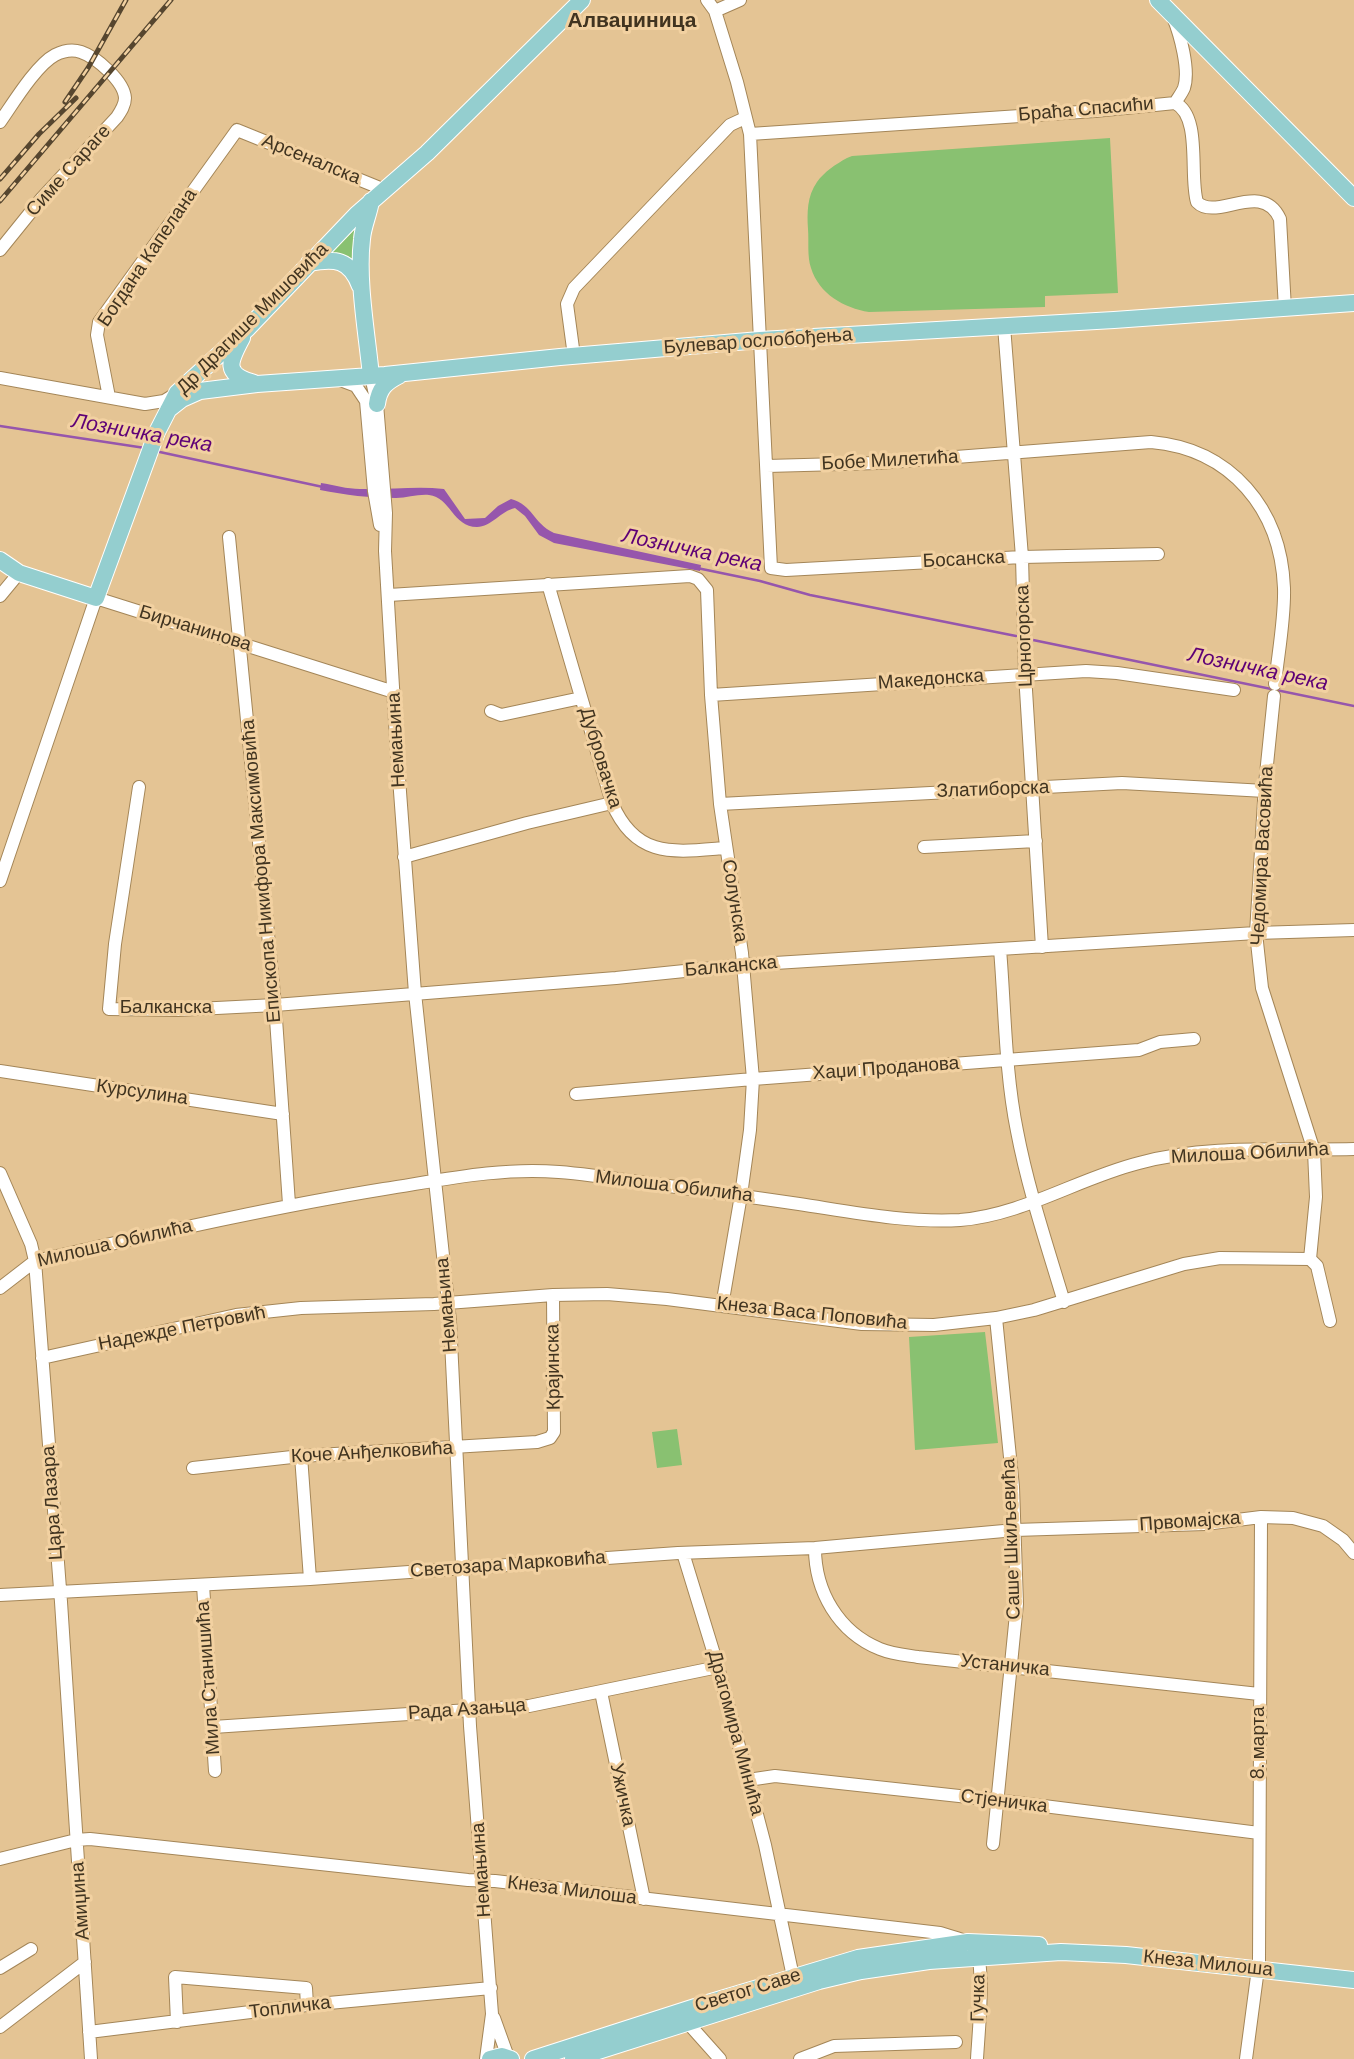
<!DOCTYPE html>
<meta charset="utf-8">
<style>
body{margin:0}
canvas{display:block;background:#e4c494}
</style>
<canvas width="1354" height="2059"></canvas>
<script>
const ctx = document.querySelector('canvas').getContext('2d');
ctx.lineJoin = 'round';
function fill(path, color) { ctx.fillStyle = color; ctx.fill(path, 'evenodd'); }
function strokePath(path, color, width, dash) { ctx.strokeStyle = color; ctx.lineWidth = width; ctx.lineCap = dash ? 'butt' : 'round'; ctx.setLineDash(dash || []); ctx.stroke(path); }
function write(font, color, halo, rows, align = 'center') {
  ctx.font = font + ' "DM Sans",sans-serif'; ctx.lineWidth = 6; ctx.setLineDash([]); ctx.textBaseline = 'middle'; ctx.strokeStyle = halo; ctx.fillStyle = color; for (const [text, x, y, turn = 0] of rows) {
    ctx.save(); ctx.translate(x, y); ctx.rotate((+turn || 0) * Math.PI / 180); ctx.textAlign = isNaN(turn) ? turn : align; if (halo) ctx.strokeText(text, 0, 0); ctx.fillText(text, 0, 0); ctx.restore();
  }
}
const green = new Path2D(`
 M1110,138l8,155 -73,3v11l-176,5c-25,-4 -50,-18 -58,-44 -4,-12 -2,-26 -3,-39 -1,-16 -1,-33 9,-47 7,-10 19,-18 30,-24l5,-2z
 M360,224l-7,36 -5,-4h-13l-3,-4z
 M985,1332l13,111 -83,7 -6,-113z
 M677,1429l5,36 -25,3 -5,-36z`);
const water = new Path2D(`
 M321,483c13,2 26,6 39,6 28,1 56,-3 84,0l21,30 20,-1 13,-12 13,-7c22,6 22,24 43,34l147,32 -1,6 -146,-28 -15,-8 -14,-19 -10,-8c-14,3 -24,19 -38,19 -24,0 -27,-30 -48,-32 -11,-1 -22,3 -33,3 -26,0 -51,-3 -76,-8z`);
const stream = new Path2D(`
 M0,426l145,22
 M155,451l168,36
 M697,568l63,13 50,14 206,41
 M1033,640l321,66`);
const minor = new Path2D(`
 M707,0l8,11 22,71 13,52 21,434 15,2 236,-13 136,-3
 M715,11l25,-11
 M1173,17c7,17 17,53 11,71 -2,5 -6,10 -9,15
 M0,122c12,-17 36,-57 55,-67 8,-4 17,-6 26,-3 15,5 43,29 44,46 0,7 -4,13 -8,19l-75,81 -42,52
 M750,134l345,-23 80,-8c27,13 14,73 22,99 19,20 65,-23 83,17l5,90
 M1004,326l18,231 3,117 17,273
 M574,356l-7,-52 7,-16 156,-163 15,-7
 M371,376l6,28 9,109 -1,38 11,187 19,255 35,328 20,405 22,288 -6,45
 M0,378l145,26 19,-3 13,-8
 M340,380l16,6 10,15 8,90 6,34
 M109,397l-12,-62 2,-13 138,-192 148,60
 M767,466l111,-3 273,-21c80,7 130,67 133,146 1,30 -6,66 -9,96
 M229,537l46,468 14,199
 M548,584l64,219c24,56 62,49 113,45
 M389,595l301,-19 8,3 9,11 4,105 9,109 22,149 11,126 -3,51 -9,65 -19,111
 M0,596l19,-23
 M711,695l375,-24 31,2 117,17
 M1274,696l-9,88 -9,149 6,55 52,163 2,46 -6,62
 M491,711l10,4 80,-17
 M139,787l-24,157 -6,65 69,1 97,-5 341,-27 127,-13 513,-32 98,-3
 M720,804l402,-21 143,8
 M924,847l112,-6
 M404,857l123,-34 85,-20
 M0,881l96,-283 298,94
 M1000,949c5,60 5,123 17,182 11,58 30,114 47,171
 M0,1071l283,43
 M576,1094l177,-15 386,-29 21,-8 34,-3
 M0,1173l31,71 4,17 26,341 30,457
 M0,1288l35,-27c116,-26 232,-53 349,-72 58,-9 116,-22 175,-17 26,2 53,6 80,10 53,7 107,14 160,22 53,8 108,19 161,16 63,-5 119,-42 179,-57 70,-19 144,-12 215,-14
 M42,1358l194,-43 65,-7 133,-4 119,-9 54,-1 60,5 195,25 72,1 62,-7 38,-8 150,-46 36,-6 90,1 7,7 13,55
 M301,1456l9,123
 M193,1468l108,-12 236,-14 13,-4 4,-6 -1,-137
 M815,1548c0,43 23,84 65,101 12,5 25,6 38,8l341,37
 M683,1553l35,114 30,113 17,65 30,141
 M203,1585l12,186
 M0,1595l310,-16 368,-26 137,-5 200,-18 190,-6 56,-7 32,1 30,8 20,14 11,13
 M601,1692l43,207
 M213,1727l316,-21 189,-39
 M748,1780l27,-4 221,24 263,33
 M993,1844l24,-240 -4,-117 -17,-169
 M0,1859l76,-19 14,-1 378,41 27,1 445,52c12,4 27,6 35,16 11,15 3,89 2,110
 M0,1968l31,-19
 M494,2018l14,39
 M177,2022l-2,-45 131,11 1,17
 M687,2022l33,37
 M0,2027l85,-65
 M89,2032l218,-27 184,-17
 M800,2059l34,-13 122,-4
 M1246,2059l13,-98 2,-444`);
const major = new Path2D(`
 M1158,0l196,198
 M371,201c-2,13 -8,25 -9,38 -5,42 5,95 9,137
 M309,263c26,-5 41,-4 51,23
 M242,338c-13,24 -19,36 12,45
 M377,404c2,-16 9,-22 23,-29
 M168,410l14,-11 18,-8 57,-7 128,-9 175,-18 200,-17 354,-20 240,-17
 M0,560l19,13 77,25 61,-166 20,-39 71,-65 109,-114 70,-61 155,-153
 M490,2059l12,-3 9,3
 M533,2059l171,-55 154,-46 110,-16 71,3
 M573,2059l246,-78 42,-10 68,-10 132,-9 65,3 228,25`);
const rail = new Path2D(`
 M65,102l23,-34 38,-68
 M0,179l39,-45 37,-36
 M0,201l171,-201`);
const streetNames = [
 ["Браћа Спасићи",1086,110,-5],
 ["Арсеналска",311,160,22],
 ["Симе Сараге",69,171,-48],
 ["Богдана Капелана",148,258,-56],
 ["Др Драгише Мишовића",253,319,-45],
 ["Булевар ослобођења",758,342,-4],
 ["Бобе Милетића",890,461,-3],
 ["Босанска",964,560,-3],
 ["Бирчанинова",195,629,17],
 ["Црногорска",1025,636,-92],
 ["Македонска",931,680,-4],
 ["Немањина",397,740,-93],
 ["Дубровачка",600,758,73],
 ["Златиборска",993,790,-2],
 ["Чедомира Васовића",1263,856,-87],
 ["Епископа Никифора Максимовића",262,871,-95],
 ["Солунска",734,901,81],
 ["Балканска",731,967,-5],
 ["Балканска",166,1008],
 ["Хаџи Проданова",886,1069,-4],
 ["Курсулина",142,1093,8],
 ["Милоша Обилића",1250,1154,-3],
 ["Милоша Обилића",674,1187,7],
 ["Милоша Обилића",115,1244,-13],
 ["Немањина",447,1305,-95],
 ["Кнеза Васа Поповића",812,1314,6],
 ["Надежде Петровић",182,1329,-11],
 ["Крајинска",554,1367,-91],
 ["Коче Анђелковића",372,1453,-3],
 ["Цара Лазара",53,1503,-94],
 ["Првомајска",1190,1522,-4],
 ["Саше Шкиљевића",1012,1539,-92],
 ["Светозара Марковића",508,1565,-4],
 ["Устаничка",1005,1666,6],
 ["Мила Станишића",209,1678,-94],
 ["Рада Азањца",467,1710,-4],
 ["Драгомира Минића",735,1733,75],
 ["8. марта",1259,1743,-90],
 ["Ужичка",622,1795,78],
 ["Стјеничка",1004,1802,7],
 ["Немањина",482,1870,-94],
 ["Кнеза Милоша",572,1891,7],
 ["Амиџина",81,1901,-94],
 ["Кнеза Милоша",1208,1964,6],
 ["Светог Саве",748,1991,-17],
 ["Гучка",979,1998,-89],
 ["Топличка",290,2008,-7]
];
const neighbourhoodNames = [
 ["Алваџиница",632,21]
];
const waterNames = [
 ["Лозничка река",142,434,10],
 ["Лозничка река",692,551,12],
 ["Лозничка река",1258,670,12]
];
fill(green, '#89c171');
fill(water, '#9656ac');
strokePath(stream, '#9656ac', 2.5);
strokePath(minor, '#a48658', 14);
strokePath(major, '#fff', 18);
strokePath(minor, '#fff', 12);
strokePath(major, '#94cecf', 16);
strokePath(rail, '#56462f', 5);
strokePath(rail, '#f2d1a1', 2.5, [8]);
write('19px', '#413420', '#f2d1a1', streetNames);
write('bold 21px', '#413420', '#f2d1a1', neighbourhoodNames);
write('italic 21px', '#5e0076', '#f2d1a1', waterNames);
</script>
